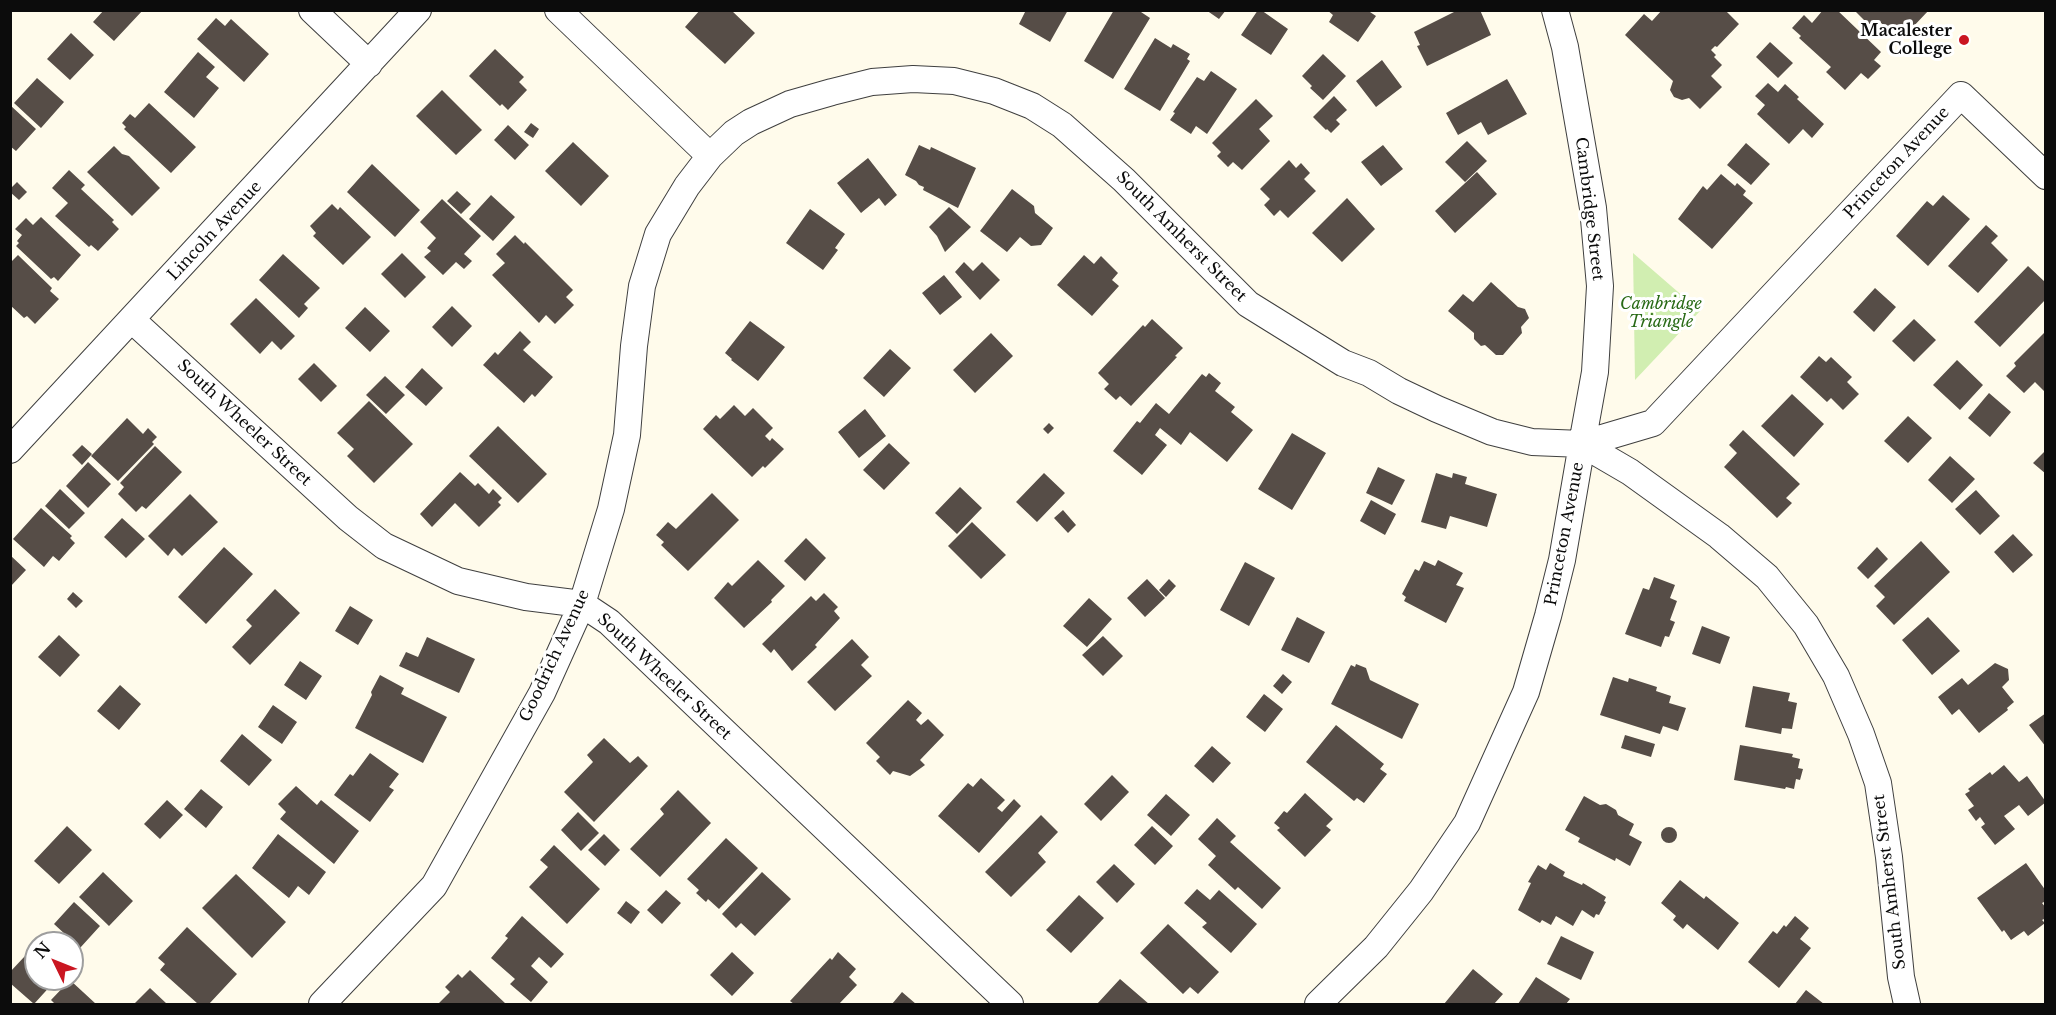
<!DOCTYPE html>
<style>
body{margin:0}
#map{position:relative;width:2056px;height:1015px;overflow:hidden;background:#fffbeb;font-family:"Libre Baskerville",serif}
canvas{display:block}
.frame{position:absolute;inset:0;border:12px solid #0c0c0c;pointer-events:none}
.north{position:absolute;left:24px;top:931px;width:60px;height:60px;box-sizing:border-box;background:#fff;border:2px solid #9e9e9e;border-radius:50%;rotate:313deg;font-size:16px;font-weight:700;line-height:24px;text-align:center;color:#0c0c0c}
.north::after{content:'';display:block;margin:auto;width:21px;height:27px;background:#ca1621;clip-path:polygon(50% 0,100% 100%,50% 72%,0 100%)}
</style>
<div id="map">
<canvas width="2056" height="1015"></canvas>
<div class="frame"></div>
<div class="north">N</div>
</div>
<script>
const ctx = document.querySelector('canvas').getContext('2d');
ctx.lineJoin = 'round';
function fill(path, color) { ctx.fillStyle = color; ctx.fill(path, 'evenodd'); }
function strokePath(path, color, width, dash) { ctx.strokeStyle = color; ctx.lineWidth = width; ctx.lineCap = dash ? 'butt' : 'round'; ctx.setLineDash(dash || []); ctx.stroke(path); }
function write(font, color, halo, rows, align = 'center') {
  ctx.font = font + ' "Libre Baskerville",serif'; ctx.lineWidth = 6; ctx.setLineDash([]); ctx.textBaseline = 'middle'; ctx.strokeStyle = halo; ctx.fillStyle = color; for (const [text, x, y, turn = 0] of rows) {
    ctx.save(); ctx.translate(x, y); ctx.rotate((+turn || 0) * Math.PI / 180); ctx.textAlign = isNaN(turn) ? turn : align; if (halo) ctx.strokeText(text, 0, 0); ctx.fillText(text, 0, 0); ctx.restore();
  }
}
const green = new Path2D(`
 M1633,253l67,58 -65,69z`);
const building = new Path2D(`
 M104,10h39l-29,31 -21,-19z
 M700,10h31l24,23 -30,31 -40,-37z
 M1026,10h42l-18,32 -31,-18z
 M1114,10l7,2 1,-2h16l12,8 -37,61 -29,-18z
 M1206,10h20l-7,9z
 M1258,10h3l27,19 -17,26 -30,-20z
 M1327,10h40l9,6 -18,26 -29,-20 4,-7z
 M1458,10h22l11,25 -64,31 -10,-20 3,-1 -6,-13z
 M1662,10h63l14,14 -22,23 -2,-1 -4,4 5,5 -2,2 8,8 -11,11 11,11 -22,22 -11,-11 -7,2 -8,-3 -4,-7 3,-9 -48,-46 19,-21 8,7z
 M1823,10h14l44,42 -7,8 7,6 -13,13 -7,-6 -16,17 -19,-18 5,-5 -32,-29 2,-2 -9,-8 12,-13 8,8z
 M1854,10h75l-18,19 -4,-4 -11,12 -18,-17 -7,7z
 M216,18l9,8 6,-7 38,35 -25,28 -47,-43z
 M71,33l23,22 -24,25 -23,-21z
 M1155,38l16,10 2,-4 17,10 -3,5 3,2 -30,50 -36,-22z
 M1770,42l23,21 -15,15 -22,-21z
 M495,49l29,28 -5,5 8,8 -19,20 -6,-6 -2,2 -31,-30z
 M198,52l17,15 -9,10 13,11 -25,30 -30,-26z
 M1323,54l23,22 -23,24 -13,-12 2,-2 -10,-10z
 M1382,60l20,27 -26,20 -20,-26z
 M1211,71l26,18 -30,45 -11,-8 -5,8 -21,-14 5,-7 -2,-1 24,-35 7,4z
 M37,78l27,24 -23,26 -27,-25z
 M1507,79l20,35 -39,21 -7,-13 -23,13 -12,-22z
 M1768,83l10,9 7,-8 14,13 -2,2 27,25 -12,14 -9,-9 -14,15 -32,-30 8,-9 -10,-9z
 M442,90l40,40 -26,25 -40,-39z
 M1334,96l13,14 -11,10 4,4 -9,9 -4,-4 -1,1 -13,-13z
 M1256,99l17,17 -14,13 11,12 -28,29 -9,-8 -5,5 -11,-11 4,-4 -9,-9z
 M149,103l47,44 -25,26 -47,-44 2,-2 -4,-4 8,-9 5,4z
 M10,105l26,24 -20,22 -6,-5z
 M531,123l8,6 -6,9 -9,-6z
 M508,125l21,20 -14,15 -21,-20z
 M1467,141l20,20 -22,21 -20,-20z
 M573,142l36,34 -28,30 -36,-35z
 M1746,143l24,21 -19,21 -24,-20z
 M919,145l11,5 1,-3 45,21 -18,40 -35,-18 1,-3 -5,-2 -3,-4 -11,-6z
 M1383,145l20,24 -22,17 -20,-24z
 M114,146l8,8 7,2 31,32 -28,28 -45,-44z
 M868,158l29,37 -12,11 -6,-8 -18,15 -24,-30z
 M1289,160l7,8 5,-5 9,10 -6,6 12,12 -28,27 -8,-8 -6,6 -10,-11 6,-6 -10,-10z
 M372,164l48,46 -25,27 -48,-45z
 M69,170l16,15 -4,4 33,31 -2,2 7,7 -21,22 -7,-6 -2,2 -34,-31 13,-13 -16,-15z
 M1477,172l20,22 -42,39 -20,-22z
 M1721,174l14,12 2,-3 9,8 -3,4 10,8 -41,46 -34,-30 25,-33 4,4z
 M17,182l10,10 -8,8 -9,-8v-3z
 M1012,189l22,17 1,7 18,15 -12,17 -10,1 -11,-9 -13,15 -27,-21z
 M457,191l14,13 -10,10 -14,-13z
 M491,195l24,22 -22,24 -24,-22z
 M1943,195l27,24 -42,47 -32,-30 31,-35 6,5z
 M1347,198l28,31 -33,33 -30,-29z
 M442,199l39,37 -17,18 8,7 -8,8 -8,-7 -13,13 -19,-18 7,-6 -4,-3 9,-10 -16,-16z
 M332,204l6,6 2,-3 31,30 -28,28 -30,-29 3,-3 -6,-7z
 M949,207l22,20 -26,25 -8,-16 -8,-9z
 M810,209l35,25 -10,14 3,2 -15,20 -37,-27z
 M41,217l40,38 -23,26 -4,-4 -3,2 -35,-33 3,-3 -2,-2 5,-6 -7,-6 11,-11 7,7z
 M1986,225l12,11 -7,7 17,17 -30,33 -30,-27z
 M515,235l9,9 1,-2 48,48 -7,7 8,8 -19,19 -9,-9 -7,8 -47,-48 13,-12 -9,-9z
 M402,253l24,24 -21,21 -24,-24z
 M283,254l37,34 -16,16 4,4 -9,10 -40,-38z
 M18,255l34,33 -2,3 9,8 -24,25 -8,-8 -3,2 -14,-13v-42z
 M1084,255l10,9 7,-8 17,17 -6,7 7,6 -27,30 -35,-31z
 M964,262l9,9 9,-9 18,18 -20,20 -25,-28z
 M2028,266l18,17v16l-46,48 -26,-25z
 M944,275l18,22 -22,18 -18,-22z
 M1491,282l27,25 7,2 4,9 -8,9 1,6 -19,22h-7l-11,-10 -4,1 -7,-7v-6l-26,-22 15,-17 10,8z
 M1875,288l21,19 -22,25 -21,-20z
 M256,298l39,38 -14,14 -9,-9 -12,13 -30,-30z
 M452,306l20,20 -20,21 -20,-20z
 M365,307l25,24 -20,21 -25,-24z
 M1152,319l31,29 -8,8 2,1 -46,49 -11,-10 -4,4 -12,-11 5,-5 -11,-11 45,-48 2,2z
 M1914,319l22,21 -22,22 -22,-21z
 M750,321l35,26 -27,34 -27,-21 1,-1 -7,-6z
 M520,331l11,11 -8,8 30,27 -18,20 -3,-3 -8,9 -41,-38 12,-13 3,3z
 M2046,331v62l-11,-11 -11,11 -18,-17 10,-10 -2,-3z
 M991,333l22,23 -38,37 -22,-23z
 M890,349l21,19 -27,29 -21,-19z
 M1819,356l7,6 5,-5 21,20 -5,5 12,12 -16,16 -12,-12 -4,4 -27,-25z
 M1957,360l26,25 -23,25 -27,-25z
 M314,363l23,23 -16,16 -23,-23z
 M422,368l21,20 -17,18 -21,-19z
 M1209,373l12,10 -6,8 20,16 -4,5 22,18 -26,32 -37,-30 -9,13 -21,-17 -5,7 12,10 -25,30 -29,-24 24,-30 3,2 16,-20 13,11 33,-40 4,3z
 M385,376l20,19 -19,19 -20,-19z
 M1989,393l22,19 -21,25 -22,-19z
 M1792,394l32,30 -30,33 -33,-31z
 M369,401l44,43 -39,39 -27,-27 7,-7 -17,-16z
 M734,405l11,11 8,-8 20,20 -8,8 5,5 2,-3 12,11 -19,19 -2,-2 -11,11 -49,-48 13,-14 4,4z
 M865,409l21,27 -27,22 -21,-26z
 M1908,416l24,22 -24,25 -24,-22z
 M127,418l16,16 5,-6 9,9 -5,5 2,2 -36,37 -27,-25z
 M1049,423l5,5 -6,6 -5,-5z
 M498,426l49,48 -29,29 -49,-47z
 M1743,430l57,54 -14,14 6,5 -15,15 -53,-51 13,-14 -8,-8z
 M1292,433l34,20 -34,57 -34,-21z
 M889,443l21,20 -26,27 -21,-20z
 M82,445l10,9 -10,11 -10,-10z
 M155,446l27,26 -36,37 -4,-3 -6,6 -18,-18 6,-7 -4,-4z
 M2046,450v24l-13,-11z
 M1950,456l25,23 -23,24 -24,-23z
 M88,462l23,22 -23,24 -22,-22z
 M1378,467l27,13 -13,25 -26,-12z
 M460,472l15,14 3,-3 11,11 4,-5 9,9 -4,4 3,3 -22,22 -24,-24 -23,24 -12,-13z
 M1044,473l21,20 -28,29 -21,-20z
 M1436,473l16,5 1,-5 14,4 -2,7 32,10 -10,33 -37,-11 -4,13 -25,-7z
 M960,487l22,21 -25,26 -22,-21z
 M60,489l25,24 -16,16 -24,-23z
 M1976,490l24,26 -20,19 -25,-26z
 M712,493l27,27 -51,51 -27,-26 3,-3 -8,-7 12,-13 8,7z
 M190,494l28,28 -36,34 -8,-8 -6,8 -20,-20z
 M1371,500l25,14 -11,21 -25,-14z
 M41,508l31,28 -2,2 5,5 -16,18 -6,-5 -9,11 -31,-28z
 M1063,510l13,15 -8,8 -14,-15z
 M122,518l23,21 -19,19 -22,-21z
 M972,522l34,33 -25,24 -33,-33z
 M2013,534l20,21 -20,18 -19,-21z
 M806,538l20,20 -21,23 -21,-20z
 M1921,541l29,31 -56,53 -18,-19 9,-9 -11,-11z
 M224,547l29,27 -47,50 -28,-27z
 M1877,547l11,12 -20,20 -11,-11z
 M10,555l16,15 -16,17z
 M758,560l27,26 -14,14 1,2 -28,26 -30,-30 14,-16 4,4z
 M1438,560l25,13 -7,12 8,3 -18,35 -42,-22 2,-4 -4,-3 13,-25 4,2 5,-10 11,5z
 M1245,562l30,16 -26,48 -29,-16z
 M1654,577l21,8 -5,13 7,3 -7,19 5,2 -6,15 -4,-1 -4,11 -36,-13 18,-46 6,2z
 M1147,579l18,19 -20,19 -18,-19z
 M1169,579l7,7 -10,11 -7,-7z
 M275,589l25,24 -50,52 -18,-18 20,-21 -6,-6z
 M73,592l10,9 -7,7 -9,-9z
 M824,593l14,14 -4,4 6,7 -25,27 2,2 -25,24 -18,-22 -3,4 -9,-9 49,-48 5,5z
 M1089,598l23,21 -25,28 -24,-21z
 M350,606l23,14 -15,25 -23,-14z
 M1297,617l28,15 -16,31 -28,-13z
 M1928,617l32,34 -28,24 -30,-35z
 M1702,626l28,11 -10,27 -28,-10z
 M59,635l21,20 -20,22 -22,-20z
 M1103,636l20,20 -20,20 -21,-21z
 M427,637l48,22 -16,34 -60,-27 7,-14 12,5z
 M852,639l17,18 -8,8 11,11 -37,35 -28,-29z
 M300,661l22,15 -16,24 -22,-15z
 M1995,663l13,6 1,11 -7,7 12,15 -7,6 1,2 -29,23 -20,-24 -7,6 -14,-18 24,-19 6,7z
 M1356,664l10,4 4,12 49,24 -17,35 -71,-35 20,-39 4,2z
 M1283,674l9,8 -10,12 -9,-8z
 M380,675l24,13 -3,6 46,23 -24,46 -68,-35 17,-33 -1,-3z
 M1613,677l15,5 1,-4 28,9 -1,4 15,5 -2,7 17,5 -8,23 -15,-5 -3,8 -60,-19z
 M120,685l21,19 -22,26 -22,-19z
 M1753,686l37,7 -2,8 9,2 -5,26 -10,-1 -1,6 -36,-7z
 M1264,694l19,15 -18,23 -19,-15z
 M908,700l14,13 -6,7 5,5 7,-6 16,16 -24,25 5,5 -15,11 -17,-5 -3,4 -14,-14 4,-4 -14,-14z
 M273,705l24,17 -15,22 -24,-17z
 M2046,713v34l-17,-22z
 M1336,725l48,39 -4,5 7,5 -23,29 -7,-5 -3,3 -48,-39z
 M242,734l30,26 -23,26 -29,-25z
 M1625,735l30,9 -4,13 -30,-9z
 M604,738l26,25 8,-7 10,10 -54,56 -30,-30 29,-30 -6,-7z
 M1740,745l53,9 -1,3 8,2 -2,9 5,1 -3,11 -4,-1 -2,10 -8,-2 -1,2 -51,-9z
 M1212,746l19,17 -18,20 -19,-17z
 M370,753l29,21 -10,13 5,3 -24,32 -36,-27 16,-21 3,2z
 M2004,765l15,17 8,-6 19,26 -18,14 -9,-11 -15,11 11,13 -20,16 -14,-18 4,-3 -5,-7 -4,4 -8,-11 6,-4 -9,-12 5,-3 -2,-2 22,-17 2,3z
 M1112,775l17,17 -28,29 -17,-17z
 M981,778l24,22 -8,8 5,4 12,-13 7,7 -42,47 -41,-37 30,-33 5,4z
 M296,786l21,19 4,-5 38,31 -25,33 -54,-45 6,-7 -8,-8z
 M201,789l22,18 -17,21 -22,-19z
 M678,790l33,33 -51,54 -30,-28 34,-35 -4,-5z
 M1305,793l28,26 -7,7 5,4 -26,27 -28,-27 3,-2 -6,-5 10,-12 3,2z
 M1166,794l24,21 -19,21 -24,-21z
 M1584,796l16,9 6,-1 10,6 2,5 16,9 -5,11 13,7 -12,24 -14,-8 -1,3 -37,-19 2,-4 -15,-8z
 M167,800l16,15 -23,24 -16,-15z
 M578,812l21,21 -18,18 -20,-21z
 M1041,815l17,17 -20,21 8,9 -35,35 -26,-25z
 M1217,818l19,18 -6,6 51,46 -19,21 -24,-22 -3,3 -27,-25 8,-9 -18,-17z
 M67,826l25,24 -33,34 -25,-23z
 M1152,826l21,20 -18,19 -21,-20z
 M1661 835a8 8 0 1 1 16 0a8 8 0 1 1-16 0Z
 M278,834l48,38 -17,23 -11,-9 -9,12 -37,-30z
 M604,834l16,16 -15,16 -17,-16z
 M726,838l32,30 -39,41 -11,-10 -2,3 -10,-9 3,-3 -12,-11z
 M554,845l46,44 -33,35 -38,-37 19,-20 -8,-7z
 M1550,863l15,9 -2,4 19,9 1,-2 23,14 -2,4 2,1 -7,13 -3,-1 -2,4 -12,-8 -9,16 -17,-10 -5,9 -9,-5 -2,3 -22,-13 13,-27 -3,-1 10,-17 8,5z
 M2026,863l20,28v10l-4,2 4,5v10l-4,2 3,3 -17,13 -4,-5 -13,9 -7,-10 -2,2 -25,-34z
 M1114,864l21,20 -18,19 -21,-21z
 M103,872l30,29 -24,25 -30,-29z
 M762,872l29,27 -36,37 -14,-13 -5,5 -14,-14z
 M236,874l50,48 -34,36 -50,-50z
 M1680,880l24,19 2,-3 33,27 -21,27 -31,-26 -4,5 -10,-9 3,-4 -15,-13z
 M1197,889l13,11 9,-10 38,34 -26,29 -29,-26 5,-4 -23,-20z
 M666,890l15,13 -19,21 -15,-14z
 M1079,895l25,23 -33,35 -25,-23z
 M626,901l14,11 -9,12 -14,-11z
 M74,902l26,24 -20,22 -26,-24z
 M522,916l42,38 -13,14 -12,-11 -8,9 17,16 -17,20 -21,-18 5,-5 -24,-21 17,-20 -3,-2z
 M1795,916l14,12 -9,11 11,9 -32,40 -31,-26 25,-31 4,3 7,-9 2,2z
 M1168,924l51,48 -21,22 -8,-7 -7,7 -43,-41z
 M187,927l50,47 -28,30h-11l-38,-34 5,-6 -7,-6z
 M1561,936l33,16 -13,28 -34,-16z
 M732,952l22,21 -22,23 -22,-21z
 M838,952l18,17 -7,8 8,8 -18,19h-45l-4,-3 40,-43 2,2z
 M25,956l11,10v13h14l4,3 -20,22 -24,-21v-11z
 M1473,969l30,25 -9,10h-50z
 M470,970l36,34 -67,-1 11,-11 -5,-5 13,-13 4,4z
 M1536,977l34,22 -4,5h-48z
 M1120,979l29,25h-52z
 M70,980l26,24h-41l-4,-4z
 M150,988l17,16h-33z
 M1806,990l18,14h-29z
 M902,992l14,12h-24z`);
const minor = new Path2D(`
 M312,10l57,54
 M558,10l152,146
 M1555,10l10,37 28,161 7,78 -5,86 -13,72
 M132,320l216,198 36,28 74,35 68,16 56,7 27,18 401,382
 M10,450l408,-440
 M322,1004l112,-118 108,-193 40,-89 29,-95 16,-74 7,-89 8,-60 16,-52 29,-48 23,-30 24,-23 17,-11 39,-18 42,-12 40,-10 41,-3 41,2 40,10 38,15 30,19 62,55 124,124 95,59 26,10 30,18 38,18 55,23 40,10 50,2 48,28 89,64 48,41 39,48 30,51 25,58 17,49 11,74 12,120 6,27
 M1318,1004l58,-57 45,-56 46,-68 59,-131 22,-76 14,-56 20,-116 71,-21 308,-328 85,81`);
const markers = [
 [1964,40,6,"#ca1621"]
];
const poiNames = [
 ["Macalester",1952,31],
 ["College",1952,49]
];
const streetNames = [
 ["Princeton Avenue",1897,163,-47],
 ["Cambridge Street",1589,209,83],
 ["Lincoln Avenue",215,231,-47],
 ["South Amherst Street",1181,237,45],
 ["South Wheeler Street",244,423,43],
 ["Princeton Avenue",1565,534,-79],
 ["Goodrich Avenue",555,656,-65],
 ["South Wheeler Street",664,677,43],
 ["South Amherst Street",1890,882,-97]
];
const parkNames = [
 ["Cambridge",1661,304],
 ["Triangle",1661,322]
];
fill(green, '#d1eeb1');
fill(building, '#564d47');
strokePath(minor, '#3f3f3f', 28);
strokePath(minor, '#fff', 26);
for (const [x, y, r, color] of markers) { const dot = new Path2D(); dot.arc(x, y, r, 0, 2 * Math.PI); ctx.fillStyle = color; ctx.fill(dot); strokePath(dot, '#fff', 2); }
write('bold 16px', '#0c0c0c', '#fff', poiNames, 'right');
write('16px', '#0c0c0c', '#fff', streetNames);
write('italic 16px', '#296a16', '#fff', parkNames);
</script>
